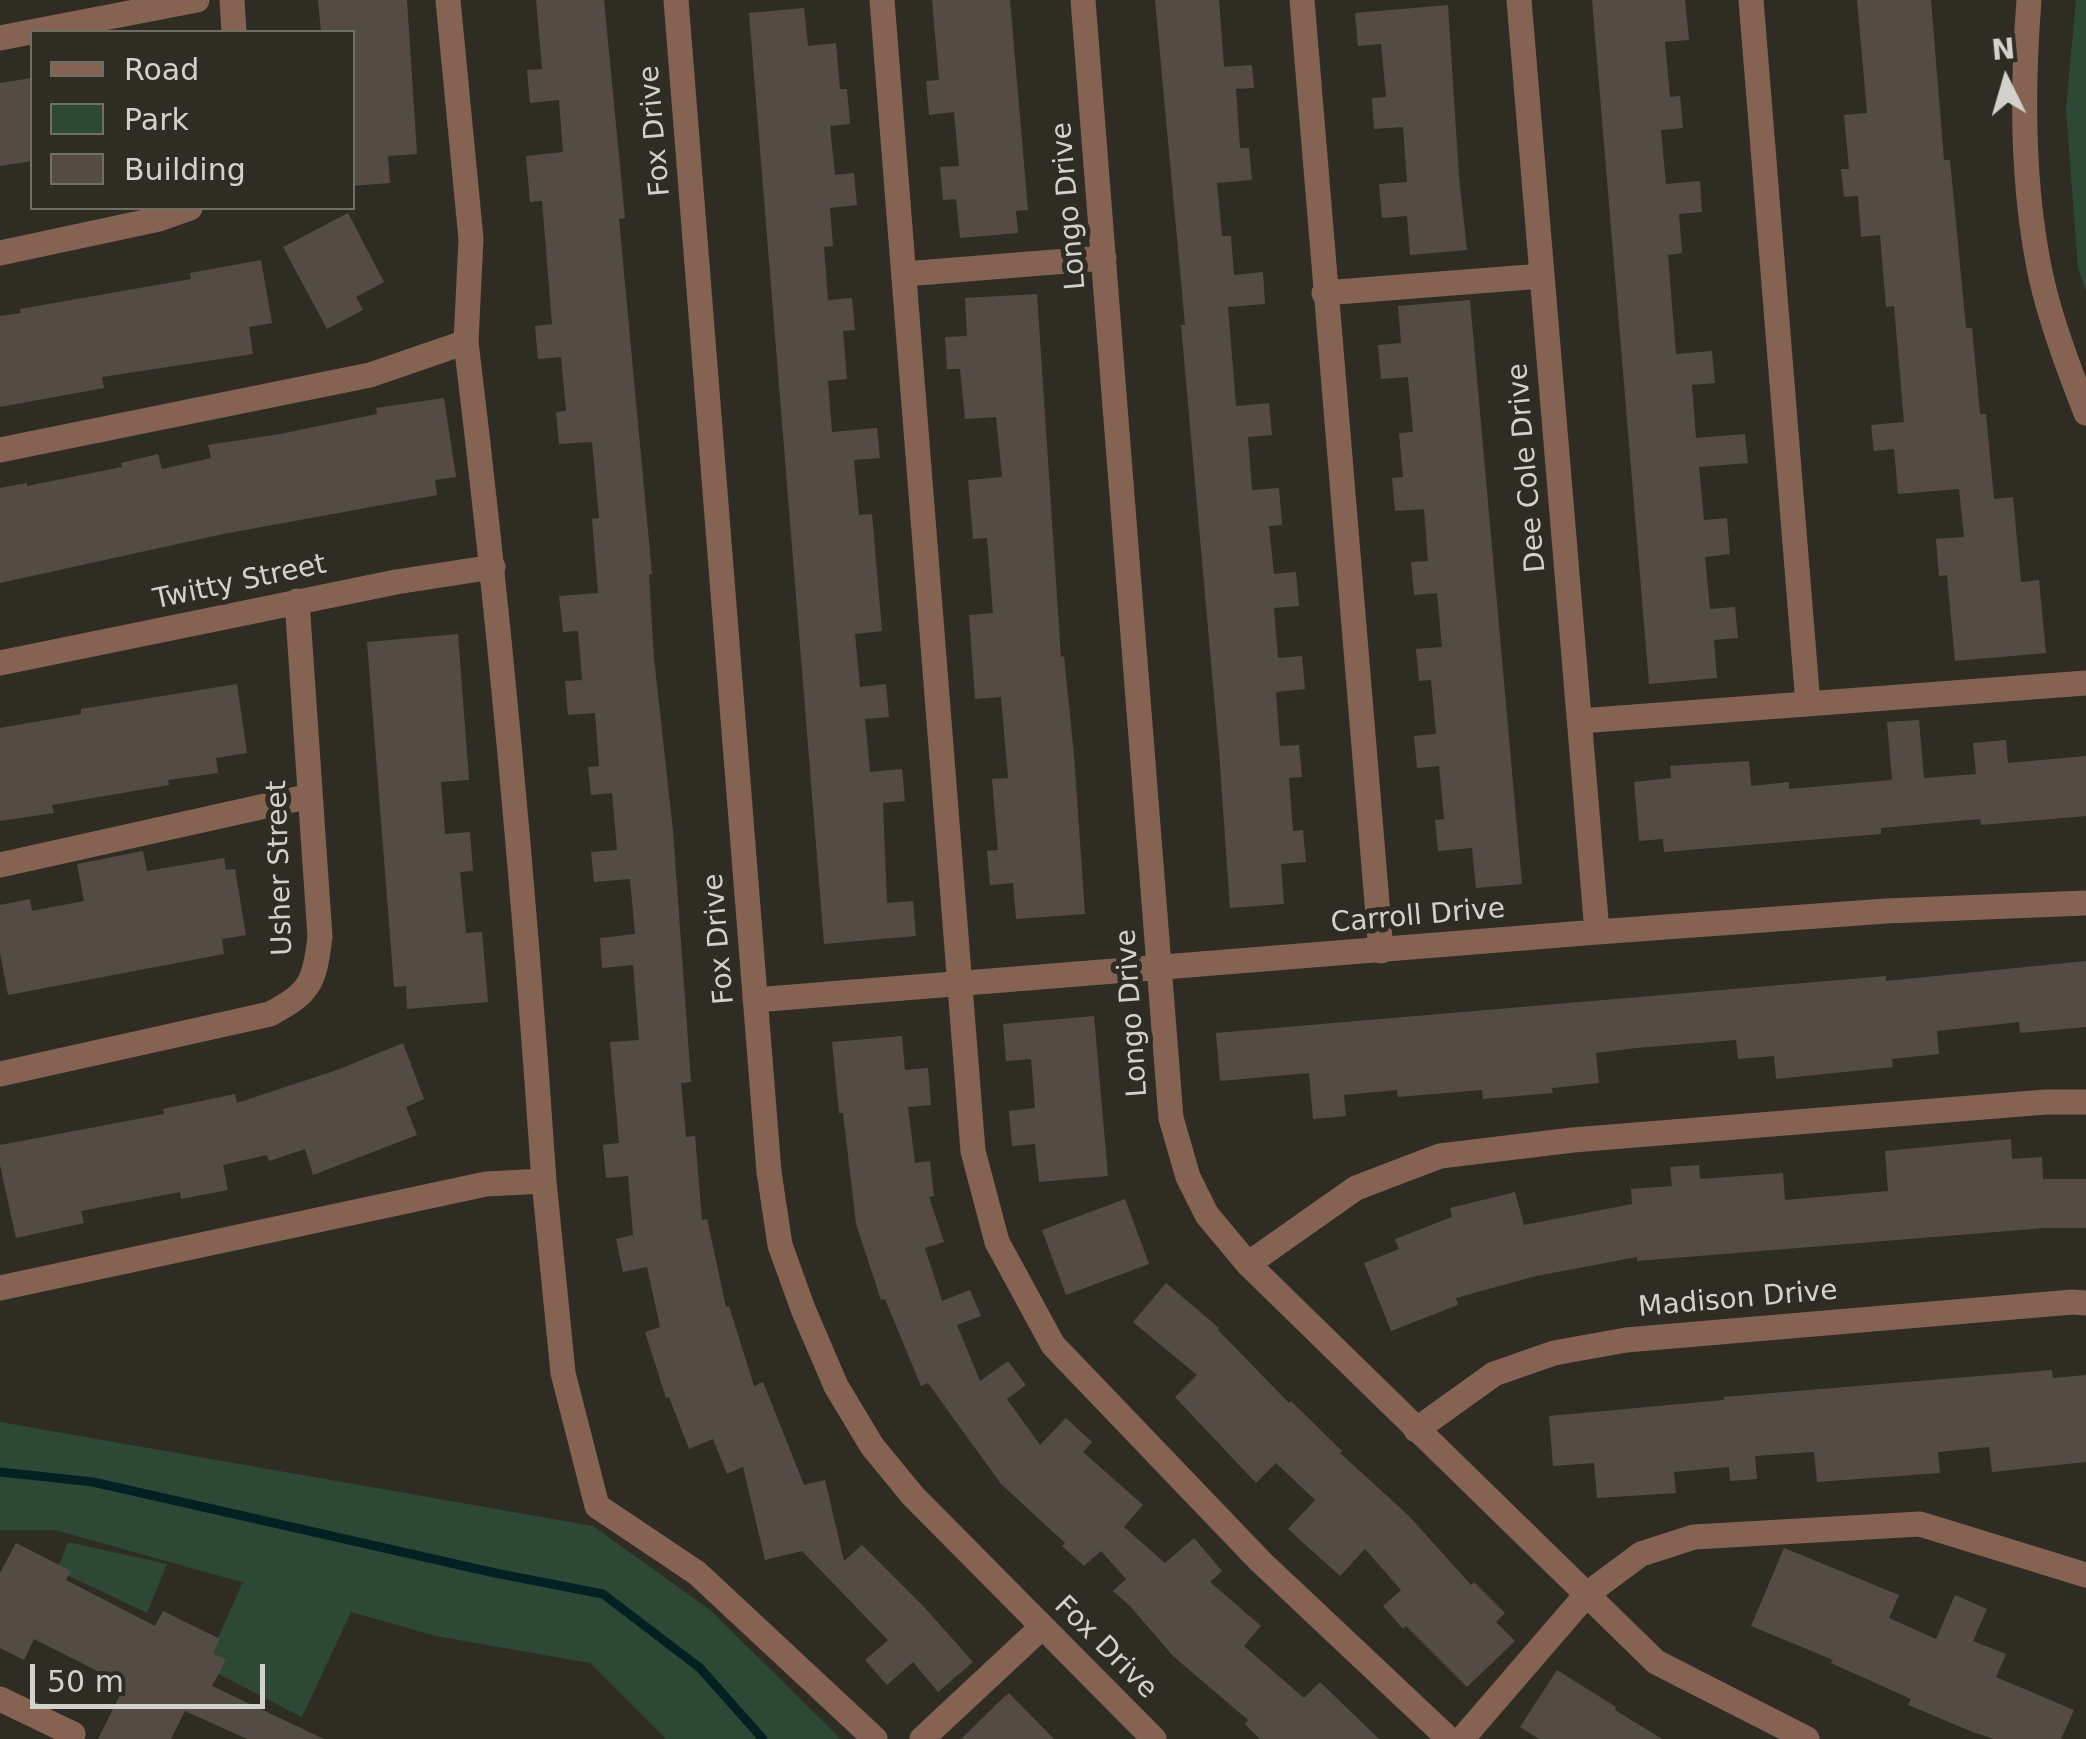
<!DOCTYPE html>
<style>
body{margin:0}
#map{position:relative;width:2086px;height:1739px;overflow:hidden;background:#2f2d23;font-family:"DejaVu Sans",sans-serif}
canvas{display:block}
.legend{position:absolute;left:30px;top:30px;width:325px;height:180px;box-sizing:border-box;background:#2f2d23;border:2px solid #706f66;margin:0;padding:12px 18px;list-style:none;font-size:30px;color:#d2d1cb}
.legend li{display:flex;align-items:center;gap:20px;height:50px}
.legend b{width:50px;border:2px solid #706f66}
.north{position:absolute;left:1956px;top:30px;width:100px;height:100px;-webkit-text-stroke:8px #2f2d23;paint-order:stroke;rotate:355deg;font-size:28px;font-weight:700;line-height:40px;text-align:center;color:#d2d1cb}
.north::after{content:'';display:block;margin:auto;width:35px;height:45px;background:#d2d1cb;clip-path:polygon(50% 0,100% 100%,50% 72%,0 100%)}
.scale{position:absolute;left:30px;top:1664px;width:235px;height:45px;box-sizing:border-box;border:5px solid #d2d1cb;border-top:0;padding-left:12px;font-size:30px;line-height:35px;white-space:nowrap;color:#d2d1cb;-webkit-text-stroke:8px #2f2d23;paint-order:stroke}
</style>
<div id="map">
<canvas width="2086" height="1739"></canvas>
<ul class="legend">
<li><b style="height:12px;background:#866253"></b>Road</li>
<li><b style="height:28px;background:#2d4936"></b>Park</li>
<li><b style="height:28px;background:#554b45"></b>Building</li>
</ul>
<div class="north">N</div>
<div class="scale">50 m</div>
</div>
<script>
const ctx = document.querySelector('canvas').getContext('2d');
ctx.lineJoin = 'round';
function fill(path, color) { ctx.fillStyle = color; ctx.fill(path, 'evenodd'); }
function strokePath(path, color, width, dash) { ctx.strokeStyle = color; ctx.lineWidth = width; ctx.lineCap = dash ? 'butt' : 'round'; ctx.setLineDash(dash || []); ctx.stroke(path); }
function write(font, color, halo, rows, align = 'center') {
  ctx.font = font + ' "DejaVu Sans",sans-serif'; ctx.lineWidth = 10; ctx.setLineDash([]); ctx.textBaseline = 'middle'; ctx.strokeStyle = halo; ctx.fillStyle = color; for (const [text, x, y, turn = 0] of rows) {
    ctx.save(); ctx.translate(x, y); ctx.rotate((+turn || 0) * Math.PI / 180); ctx.textAlign = isNaN(turn) ? turn : align; if (halo) ctx.strokeText(text, 0, 0); ctx.fillText(text, 0, 0); ctx.restore();
  }
}
const green = new Path2D(`
 M2076,0h10v291l-8,-22 -12,-161z
 M0,1422l593,104 117,84 131,129h-175l-76,-76 -154,-27 -85,-24 -49,105 -97,-50 37,-83 3,-1 -190,-53h-55z
 M68,1542l99,22 -20,49 -90,-43z`);
const stream = new Path2D(`
 M0,1472l93,10 402,91 108,21 97,74 63,71`);
const building = new Path2D(`
 M318,0h89l10,154 -29,2 2,27 -38,3v-154h-31z
 M536,0h68l21,218 -6,1 33,355h-3l5,84 19,173 18,251 -10,1 5,54 9,-1 7,84 5,-1 19,88 3,-1 25,80 9,-4 41,103 21,-5 19,81 18,-16 63,63 48,54 -35,30 -25,-30 -26,23 -22,-25 23,-20 -86,-89 -37,9 -22,-93 -16,7 -14,-35 -24,10 -20,-52 -3,1 -21,-66 15,-5 -13,-60 -24,5 -7,-33 17,-4 -5,-59 -22,2 -3,-33 16,-2 -9,-101 29,-2 -6,-75 -31,3 -2,-30 35,-4 -5,-55 -36,3 -3,-30 26,-2 -5,-57 -21,2 -3,-28 11,-1 -4,-53 -27,2 -3,-34 17,-1 -4,-49 -15,1 -4,-36 39,-3 -6,-74 7,-1 -7,-76 -33,2 -3,-32 10,-1 -5,-54 -23,2 -3,-33 17,-2 -10,-123 -12,1 -4,-46 37,-4 -4,-52 -29,3 -3,-33 15,-1z
 M932,0h78l18,210 -12,1 2,22 -58,5 -4,-39 -13,1 -3,-33 19,-1 -5,-54 -25,3 -3,-34 13,-1z
 M1155,0h64l5,67 28,-2 2,23 -18,1 4,59h9l3,32 -35,3 5,53h9l3,39 29,-3 2,32 -37,3 8,99 33,-3 3,32 -24,2 4,53 27,-2 3,37 -13,1 5,48 22,-2 3,34 -25,2 4,50 24,-2 3,33 -29,3 4,54 19,-1 3,32 -13,1 4,53 10,-1 3,32 -25,2 3,40 -54,4 -11,-156 -38,-427h4z
 M1592,0h93l4,40 -24,2 5,55 10,-1 3,32 -22,2 5,54 34,-3 2,31 -23,2 3,39 -14,2 8,99 36,-3 3,32 -23,2 4,53 49,-4 3,29 -49,4 5,53 23,-2 3,36 -25,3 5,52 25,-2 3,31 -24,2 3,38 -68,6z
 M1857,0h74l13,160h6l16,168h6l8,86h6l8,85 19,-2 8,85 18,-2 7,73 -91,8 -8,-86 -8,1 -3,-37 28,-2 -5,-48 -61,5 -4,-45 -20,2 -3,-26 33,-3 -10,-116 -8,1 -6,-72 -19,2 -3,-41 -14,1 -3,-28h8l-5,-54 23,-2z
 M1448,5l11,172 8,73 -57,5 -3,-39 -25,2 -3,-34 28,-2 -4,-55 -29,2 -2,-31 14,-1 -5,-53 -23,2 -3,-33z
 M804,8l4,38 28,-3 4,46h7l3,35 -20,2 5,49 19,-2 3,32 -27,3 3,38 -9,1 4,53 24,-2 3,32 -12,1 4,48 -19,2 4,51 45,-4 3,30 -26,2 5,55 13,-1 10,117 -27,3 5,53 26,-3 3,33 -24,2 5,53 32,-3 3,32 -22,2 4,100 26,-2 3,35 -92,8 -75,-931z
 M32,78v83l-32,5v-83z
 M348,213l36,69 -28,15 7,13 -36,19 -44,-82z
 M261,260l11,63 -23,4 4,27 -151,23 2,11 -104,19v-91l21,-3 -1,-4 171,-30 -1,-6z
 M1037,294l24,363 3,-1 10,99 11,159 -69,5 -3,-36 -23,2 -3,-34 11,-1 -6,-71 16,-1 -7,-81 -26,2 -6,-84 24,-2 -6,-75 -14,1 -5,-59 34,-3 -6,-60 -31,2 -5,-50h-13l-2,-32 22,-1 -2,-38z
 M1470,300l52,584 -46,4 -4,-40 -34,3 -3,-31 9,-1 -5,-53 -22,2 -3,-32 22,-2 -5,-54 -12,1 -3,-32 26,-2 -5,-54 -23,2 -3,-33 17,-1 -4,-52 -29,2 -3,-33 11,-1 -4,-44 14,-1 -5,-55 -27,2 -3,-34 23,-2 -3,-37z
 M444,398l12,79 -21,3 2,15 -214,39 -223,49v-95l27,-5v3l95,-19 -1,-4 37,-9 4,15 49,-11 -3,-13 72,-11 97,-20 -1,-6z
 M458,634l11,146 -28,2 4,52 25,-2 3,39 -13,1 6,61 16,-1 6,70 -81,7 -1,-23 -12,1 -27,-345z
 M237,684l10,69 -31,5 2,15 -50,7 1,5 -117,20 2,8 -54,8v-93l81,-14v-5z
 M1919,720l5,58 52,-4 -3,-31 33,-3 2,23 78,-7v60l-105,9 -1,-6 -99,9v6l-217,18 -1,-13 -24,2 -5,-59 37,-4 -1,-12 79,-5 2,25 38,-4v7l103,-9 -5,-58z
 M143,851l4,20 77,-13 2,12 9,-1 11,66 -24,4 2,15 -216,41 -8,-42v-48l30,-6 2,12 52,-10 -7,-37z
 M2086,961v66l-66,6 -1,-11 -82,9 2,23 -47,5 1,8 -117,12 -2,-23 -36,3 -2,-19 -100,8 -40,5 3,30 -47,5 1,5 -70,6 -1,-9 -84,7 -1,-7 -53,5 2,21 -33,3 -4,-46 -89,8 -4,-48 670,-57v5z
 M1094,1016l14,160 -69,6 -4,-38 -23,2 -3,-35 26,-3 -4,-49 -25,2 -3,-37z
 M902,1036l3,34 23,-2 3,37 -23,2 7,56 15,-2 4,35 -5,1 15,45 -19,6 17,53 28,-11 11,26 -24,9 23,56 28,-20 18,24 -19,14 33,46 26,-27 26,24 -9,10 60,53 -19,22 41,36 29,-25 28,33 -12,11 51,44 -17,20 60,52 16,-16 59,57h-119l-15,-15 3,-4 -75,-64 -43,-50 -17,-15 13,-12 -25,-28 -17,15 -22,-20 3,-3 -64,-59 -73,-101 -7,3 -36,-87 -4,1 -25,-76 -13,-111h-4l-7,-71z
 M403,1043l21,56 -18,8 11,28 -104,40 -8,-26 -36,12 -2,-6 -44,10 5,25 -47,9 -1,-7 -99,19 3,12 -68,15 -16,-73v-20l164,-31 -1,-5 72,-15 2,9 100,-33z
 M2011,1139l1,20 30,-2 1,22h43v49h-41l-408,33v-4l-101,19 -80,22 2,7 -67,26 -27,-68 35,-14 -4,-10 57,-22 -2,-9 65,-16 9,33 108,-21 -1,-15 41,-3 -2,-19 29,-2 1,14 83,-6 2,27 103,-9 -3,-40z
 M1125,1199l24,65 -83,31 -24,-65z
 M1166,1283l53,45 -1,2 71,73 2,-2 51,50 -2,2 69,63 62,69 3,-3 31,31 -9,9 19,19 -48,46 -61,-61 -3,3 -20,-23 18,-16 -36,-41 -25,27 -52,-47 27,-29 -39,-37 -20,20 -81,-86 22,-22 -64,-53z
 M2052,1370l1,8 33,-3v87l-94,10 -3,-25 -51,5 2,21 -123,9 -3,-30 -59,4 2,23 -27,2 -1,-14 -55,5 2,21 -79,5 -3,-35 -41,3 -4,-50 175,-16v-3z
 M16,1543l55,28 -5,9 89,46 8,-15 57,28 -7,14 13,7 -14,26 112,53h-77l-62,-28 -14,28h-73l27,-54 -91,-46 -10,21 -24,-12v-75z
 M1784,1548l115,47 -10,23 47,21 19,-44 32,14 -14,32 33,13 -10,23 78,33 -13,29h-67l-21,-7 -65,-27 3,-6 -80,-36 2,-3 -82,-34z
 M1557,1670l59,37 -1,3 47,29h-123l-19,-12z
 M1009,1693l45,46h-93l43,-42z`);
const minor = new Path2D(`
 M232,0l2,32
 M676,0l93,1172 11,73 23,64 33,77 36,60 41,50 241,243
 M882,0l91,1151 24,91 56,103 207,216 189,178
 M1083,0l88,1118 17,59 19,38 41,49 408,398 151,77
 M1302,0l79,951
 M1519,0l78,932
 M1751,0l57,704
 M2029,0c-7,88 -7,181 10,267 9,47 30,102 47,146
 M0,38l197,-38
 M0,253l159,-34 31,-11
 M905,274l199,-16
 M1324,293l218,-17
 M466,342c34,279 59,558 78,839
 M0,450l370,-75 96,-33 5,-103 -23,-239
 M0,663l396,-81 97,-15
 M1580,721l506,-38
 M0,865l310,-69
 M755,1000l842,-68 289,-21 200,-8
 M0,1074l270,-60c41,-22 44,-31 50,-77l-23,-336
 M1248,1264l108,-76 84,-32 133,-16 473,-38h40
 M0,1288l486,-104 58,-3 19,192 34,133 100,67 178,166
 M1416,1430l78,-56 60,-21 72,-13 446,-38 14,1
 M0,1699l73,35 -2,5
 M922,1739l120,-112
 M1462,1739l125,-145 54,-40 53,-17 226,-13 166,51`);
const streetNames = [
 ["Fox Drive",656,131,-95],
 ["Longo Drive",1070,206,-95],
 ["Dee Cole Drive",1528,468,-95],
 ["Twitty Street",240,583,-12],
 ["Usher Street",281,868,-92],
 ["Carroll Drive",1418,917,-5],
 ["Fox Drive",720,939,-95],
 ["Longo Drive",1133,1013,-94],
 ["Madison Drive",1738,1300,-5],
 ["Fox Drive",1105,1648,45]
];
fill(green, '#2d4936');
strokePath(stream, '#042022', 9);
fill(building, '#554b45');
strokePath(minor, '#866253', 25);
write('28px', '#d2d1cb', '#2f2d23', streetNames);
</script>
